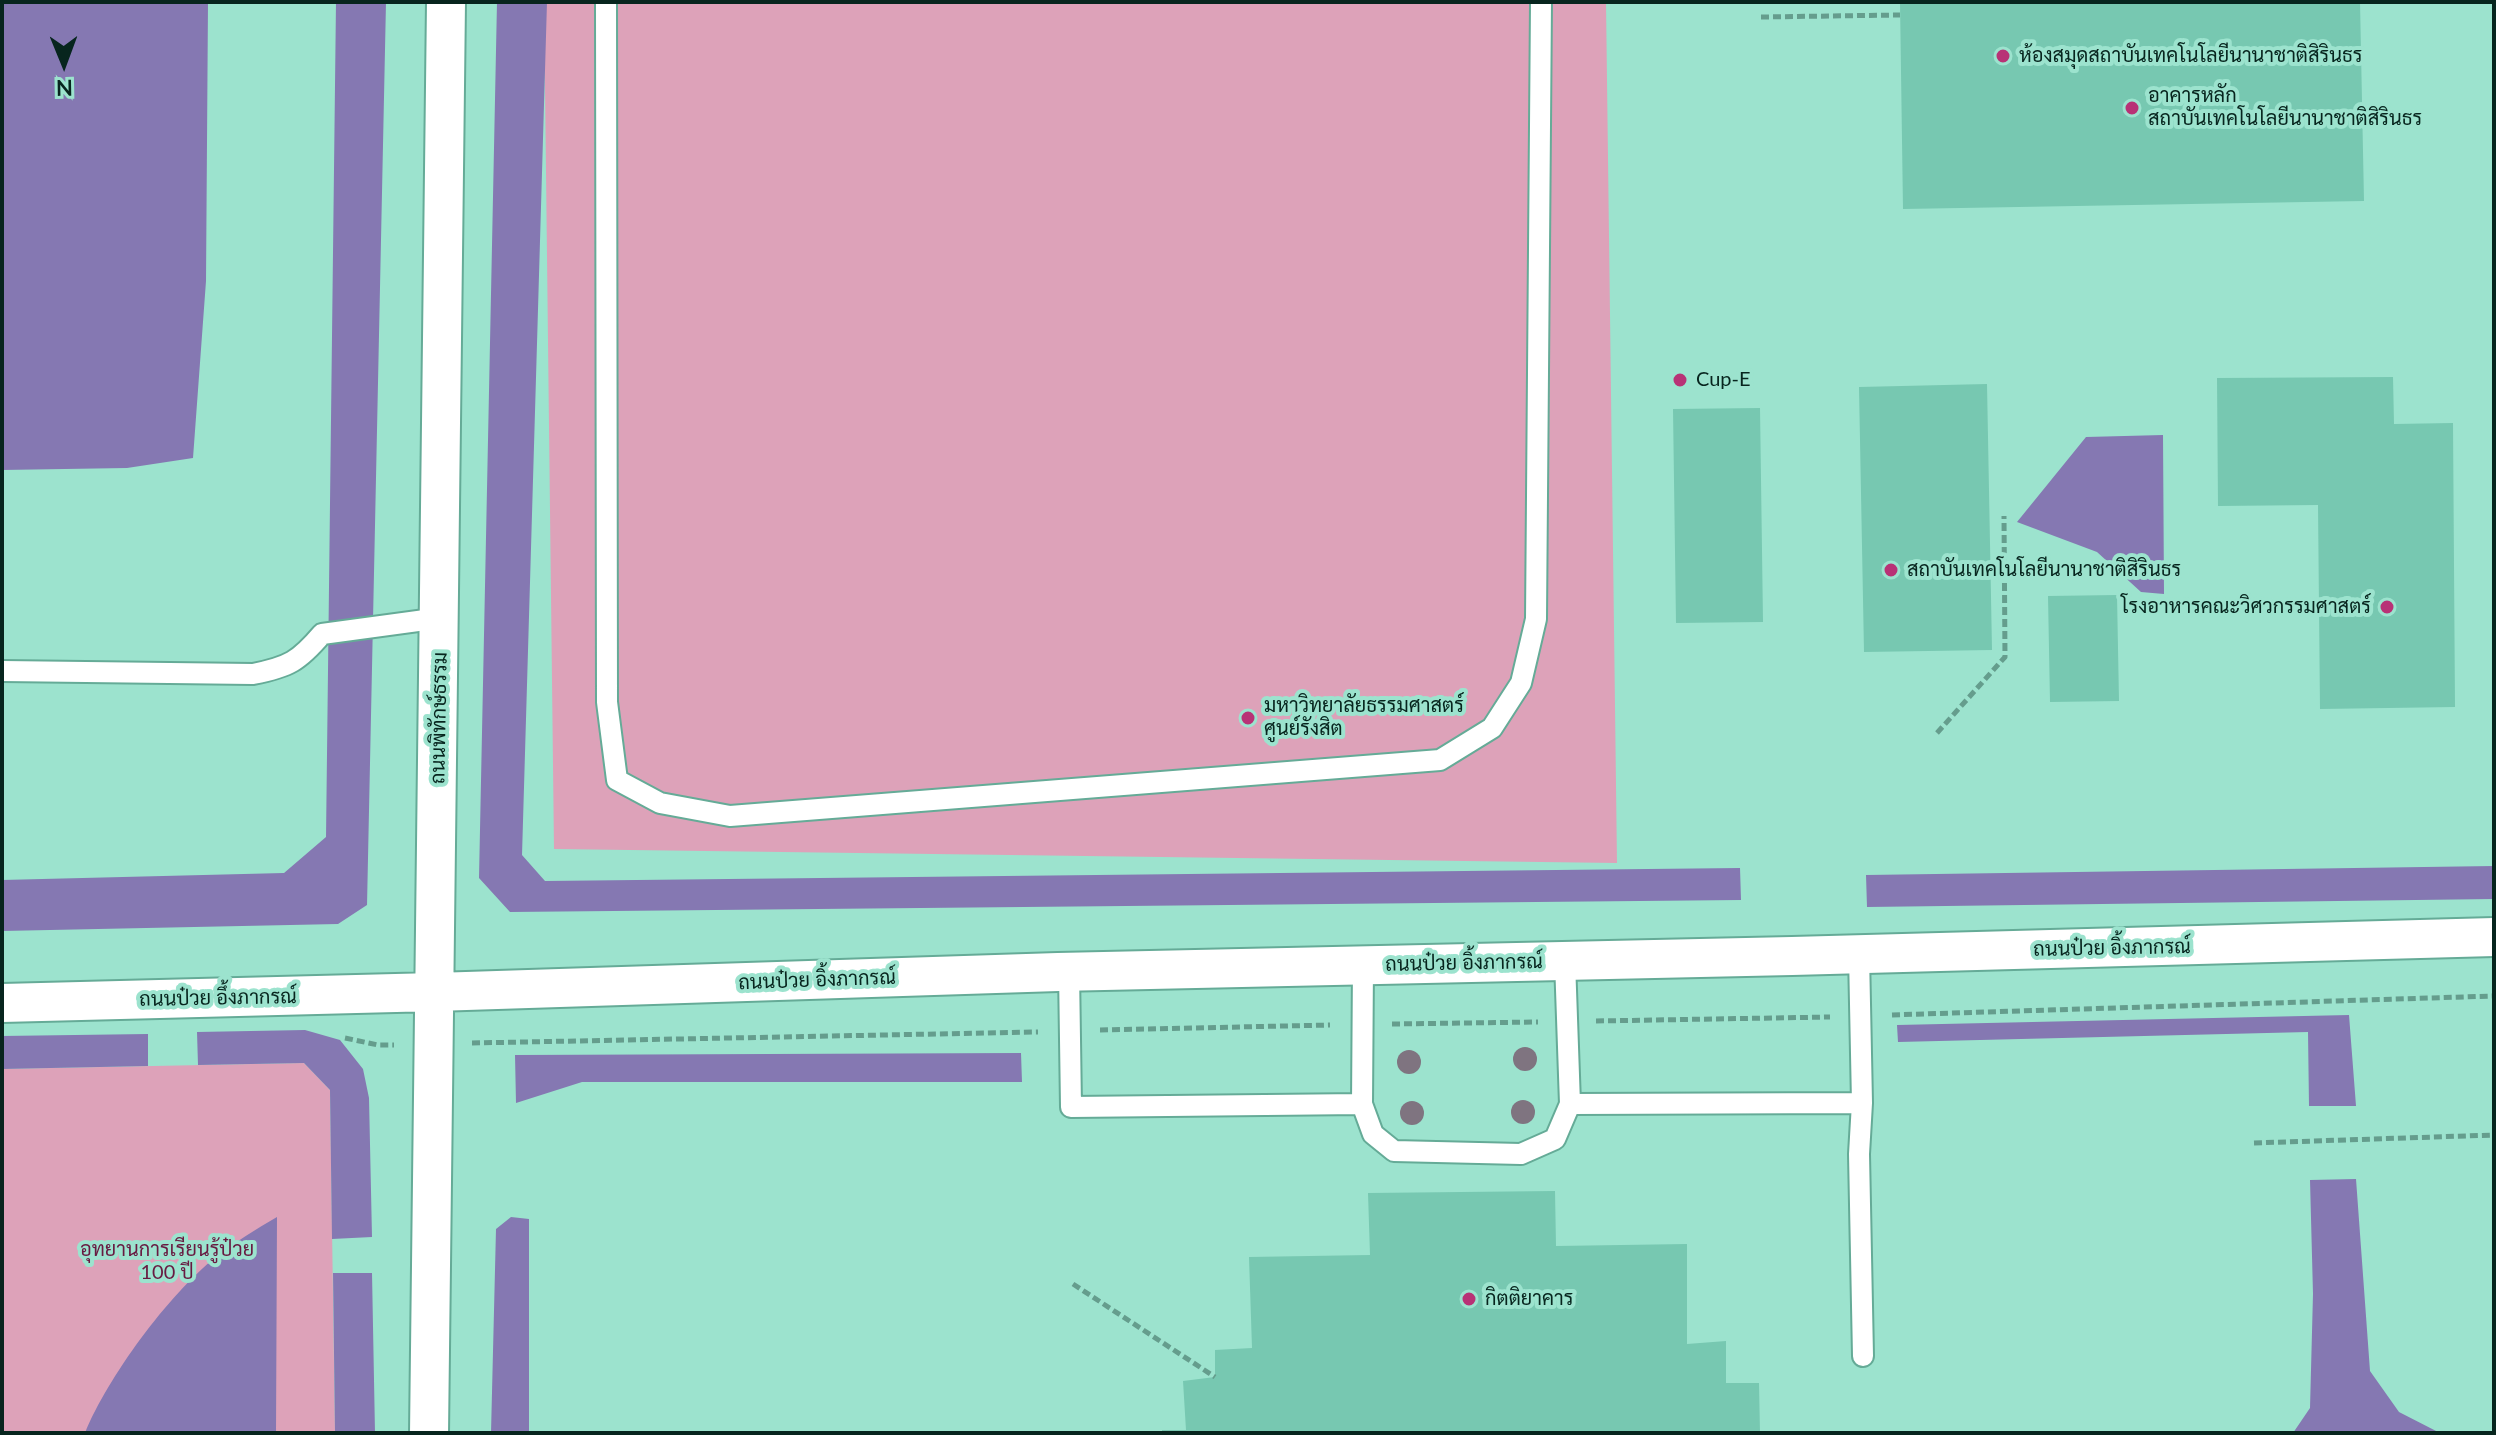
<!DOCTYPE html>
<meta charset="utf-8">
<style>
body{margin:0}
#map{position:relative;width:2496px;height:1435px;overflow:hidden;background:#9ce3ce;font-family:Lato,sans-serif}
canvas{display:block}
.frame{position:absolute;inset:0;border:4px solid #07251e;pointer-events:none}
.north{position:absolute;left:24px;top:24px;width:80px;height:80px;-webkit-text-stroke:6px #9ce3ce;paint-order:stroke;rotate:179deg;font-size:22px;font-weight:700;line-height:32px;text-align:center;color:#07251e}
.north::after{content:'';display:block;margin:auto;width:28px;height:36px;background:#07251e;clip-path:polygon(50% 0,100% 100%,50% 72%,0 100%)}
</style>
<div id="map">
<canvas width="2496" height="1435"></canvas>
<div class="frame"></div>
<div class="north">N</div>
</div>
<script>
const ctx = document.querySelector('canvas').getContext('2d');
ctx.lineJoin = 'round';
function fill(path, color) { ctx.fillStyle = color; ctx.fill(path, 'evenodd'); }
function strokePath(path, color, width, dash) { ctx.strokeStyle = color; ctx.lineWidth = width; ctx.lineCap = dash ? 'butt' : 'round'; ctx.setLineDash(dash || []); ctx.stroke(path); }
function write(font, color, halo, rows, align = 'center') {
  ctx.font = font + ' Lato,Sarabun,sans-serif'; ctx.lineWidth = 8; ctx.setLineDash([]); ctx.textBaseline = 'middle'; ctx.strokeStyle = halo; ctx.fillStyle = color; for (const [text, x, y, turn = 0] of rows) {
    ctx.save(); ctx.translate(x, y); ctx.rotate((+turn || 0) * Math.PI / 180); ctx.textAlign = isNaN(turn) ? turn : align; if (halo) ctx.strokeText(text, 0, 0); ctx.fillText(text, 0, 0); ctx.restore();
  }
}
const green = new Path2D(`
 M544,2h1062l11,861 -1063,-14z
 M304,1063l26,27 5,343h-333v-364z`);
const water = new Path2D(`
 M2,2h206l-2,279 -13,177 -66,10 -125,2z
 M336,2h50l-19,903 -29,19 -336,7v-51l282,-7 42,-36z
 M497,2h50l-25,853 23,26 1195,-13 1,32 -1231,12 -31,-34z
 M2163,435l1,159 -23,-2 -44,-40 -80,-30 69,-85z
 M2494,866v33l-627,8 -1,-32z
 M2349,1015l7,91h-47l-1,-74 -410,10 -1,-17z
 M305,1030l35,10 23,29 6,29 3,139 -40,2 -2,-149 -26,-27 -106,2 -1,-33z
 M148,1034v32l-146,3v-33z
 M1021,1053l1,29h-440l-66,21 -1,-48z
 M2356,1179l14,192 29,41 41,21h-147l17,-25 3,-114 -3,-114z
 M277,1217l-1,216h-191c23,-56 83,-138 131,-176 19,-15 40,-28 61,-40z
 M511,1217l18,2v214h-38l5,-204z
 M333,1273h39l3,160h-40z`);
const building = new Path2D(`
 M1900,2h460l4,199 -461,8z
 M2393,377l1,47 59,-1 2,284 -135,2 -2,-204 -100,1 -1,-128z
 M1987,384l5,266 -128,2 -5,-265z
 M1760,408l3,214 -87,1 -3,-214z
 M2117,595l2,106 -69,1 -2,-106z
 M1555,1191l1,55 131,-2v100l39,-3v42h33l1,50h-598v-3h24l-3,-49 32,-4v-27l37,-2 -3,-91 121,-2 -2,-62z`);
const path = new Path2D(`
 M1761,17l139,-2
 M1937,733l68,-76 -1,-141
 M1892,1015l602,-19
 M1596,1021l234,-4
 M1392,1024l146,-2
 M1100,1030l230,-5
 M345,1038l33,7h16
 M472,1043l566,-11
 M2254,1143l240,-8
 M1073,1284l142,93`);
const service = new Path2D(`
 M606,2l1,700 10,78 43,23 70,13 710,-56 52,-32 29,-45 15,-64 5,-617
 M2,671l251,3c36,-7 46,-13 69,-40l118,-16
 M1565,961l5,143
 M1069,971l2,136 291,-3 11,30 21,17 127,3 34,-15 15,-35 292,-1 -3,-149
 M1862,1103l-3,51 4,202
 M1362,1104l1,-139`);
const minor = new Path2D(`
 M2,1003l433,-11 623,-20 734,-16 702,-19
 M429,1433l17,-1431`);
const trees = [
 [1525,1059],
 [1409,1062],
 [1523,1112],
 [1412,1113]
];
const markers = [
 [2003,56,8,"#b83276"],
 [2132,108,8,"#b83276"],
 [1680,380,8,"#b83276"],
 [1891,570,8,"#b83276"],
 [2387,607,8,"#b83276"],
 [1248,718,8,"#b83276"],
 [1469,1299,8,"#b83276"]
];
const poiNames = [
 ["ห้องสมุดสถาบันเทคโนโลยีนานาชาติสิรินธร",2019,56],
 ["อาคารหลัก",2148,96],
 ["สถาบันเทคโนโลยีนานาชาติสิรินธร",2148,119],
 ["Cup-E",1696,380],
 ["สถาบันเทคโนโลยีนานาชาติสิรินธร",1907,570],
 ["โรงอาหารคณะวิศวกรรมศาสตร์",2371,607,"right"],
 ["มหาวิทยาลัยธรรมศาสตร์",1264,706],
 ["ศูนย์รังสิต",1264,729],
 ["กิตติยาคาร",1485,1299]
];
const streetNames = [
 ["ถนนพิทักษ์ธรรม",439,718,-89],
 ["ถนนป๋วย อิ้งภากรณ์",2112,948,-1],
 ["ถนนป๋วย อิ้งภากรณ์",1464,963,-1],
 ["ถนนป๋วย อิ้งภากรณ์",817,980,-2],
 ["ถนนป๋วย อึ้งภากรณ์",218,998,-1]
];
const parkNames = [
 ["อุทยานการเรียนรู้ป๋วย",167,1250],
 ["100 ปี",167,1273]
];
fill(green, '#dda2b9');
fill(water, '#8578b2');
fill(building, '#77c8b1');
strokePath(service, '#65ab97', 24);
strokePath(minor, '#65ab97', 42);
strokePath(path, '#659d8d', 5, [8, 4]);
strokePath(service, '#fff', 20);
strokePath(minor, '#fff', 38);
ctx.fillStyle = '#7f7480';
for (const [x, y] of trees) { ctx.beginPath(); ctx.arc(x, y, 12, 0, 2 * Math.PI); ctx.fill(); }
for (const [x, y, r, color] of markers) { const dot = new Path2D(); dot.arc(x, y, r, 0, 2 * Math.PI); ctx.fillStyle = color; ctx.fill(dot); strokePath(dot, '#9ce3ce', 3); }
write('20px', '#07251e', '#9ce3ce', poiNames, 'left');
write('20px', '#07251e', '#9ce3ce', streetNames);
write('20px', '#681a41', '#9ce3ce', parkNames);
</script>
